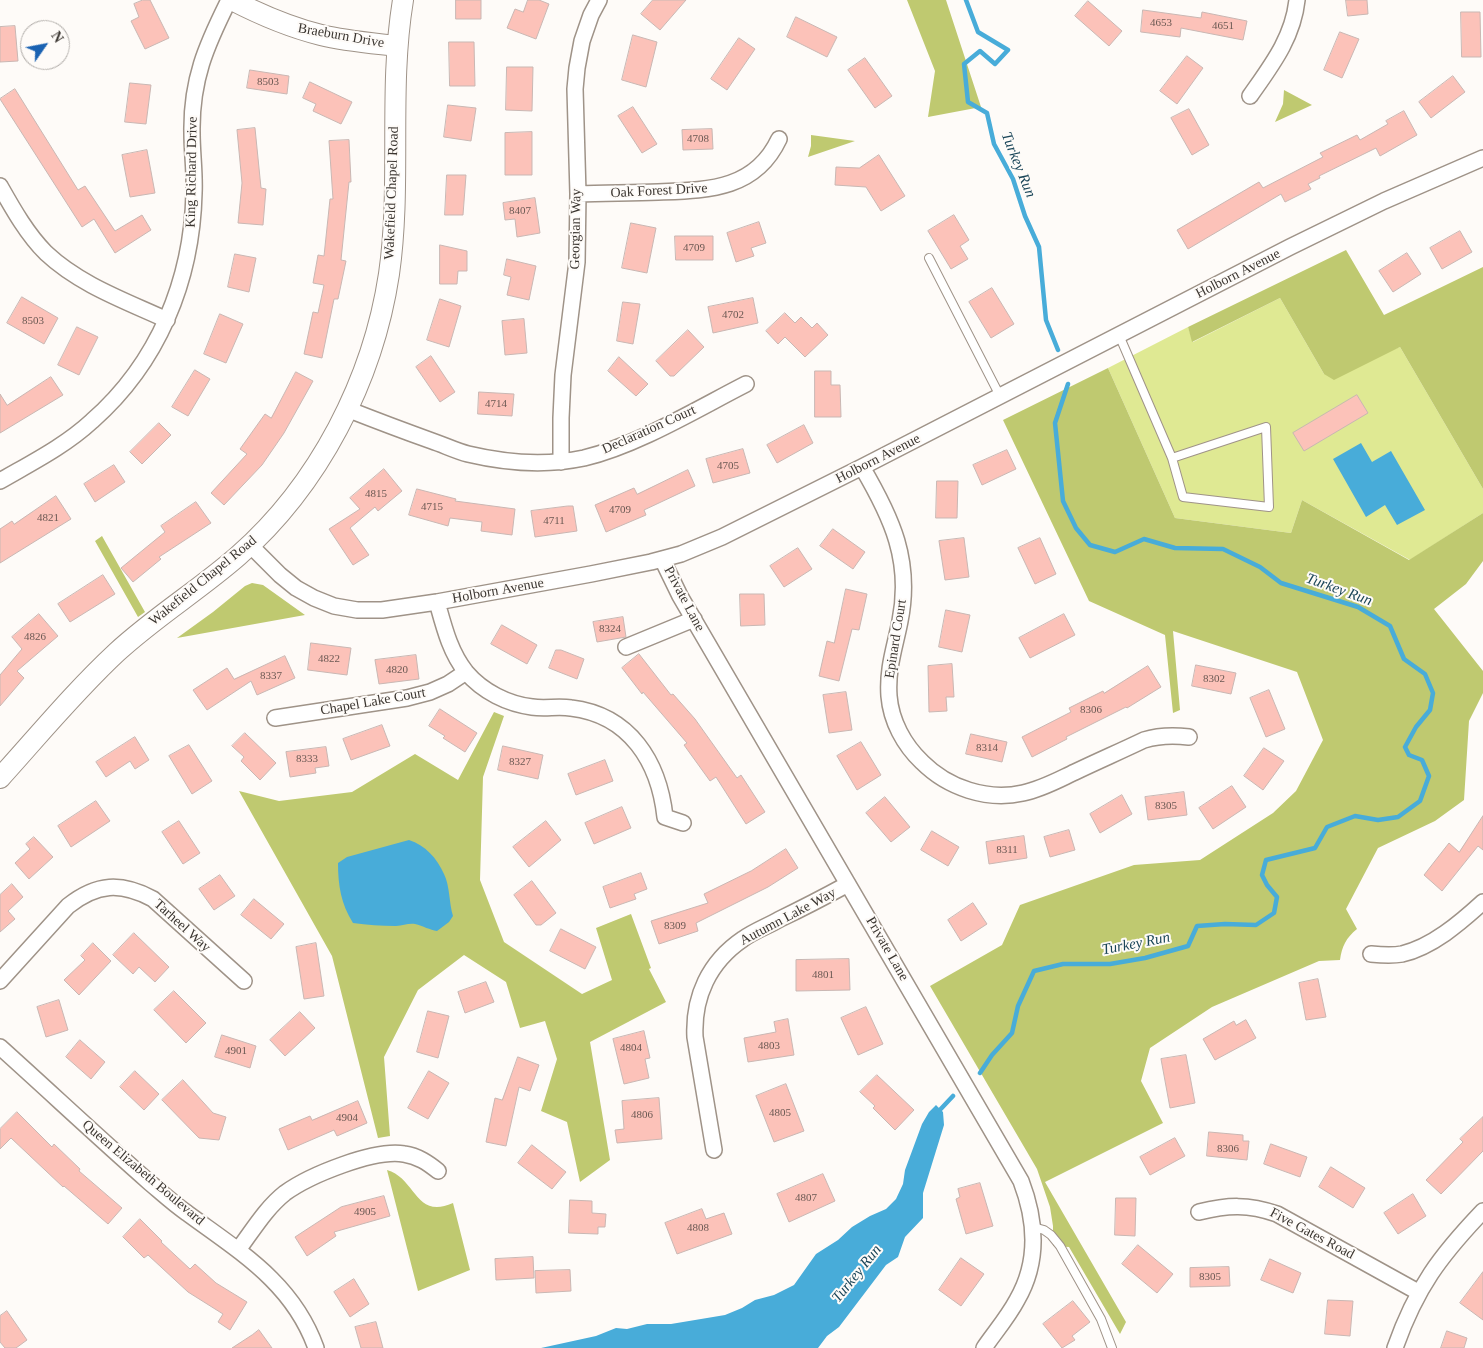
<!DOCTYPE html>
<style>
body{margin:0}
#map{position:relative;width:1483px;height:1348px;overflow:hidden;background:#fefbf8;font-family:"Times New Roman",serif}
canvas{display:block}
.north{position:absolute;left:20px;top:20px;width:50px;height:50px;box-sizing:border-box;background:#fefbf8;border:1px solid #b0aca8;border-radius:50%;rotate:57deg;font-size:14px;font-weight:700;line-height:20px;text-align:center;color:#3b3631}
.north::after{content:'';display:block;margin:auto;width:18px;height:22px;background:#1a62b2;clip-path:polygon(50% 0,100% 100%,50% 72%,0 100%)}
</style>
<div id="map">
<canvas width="1483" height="1348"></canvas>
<div class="north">N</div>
</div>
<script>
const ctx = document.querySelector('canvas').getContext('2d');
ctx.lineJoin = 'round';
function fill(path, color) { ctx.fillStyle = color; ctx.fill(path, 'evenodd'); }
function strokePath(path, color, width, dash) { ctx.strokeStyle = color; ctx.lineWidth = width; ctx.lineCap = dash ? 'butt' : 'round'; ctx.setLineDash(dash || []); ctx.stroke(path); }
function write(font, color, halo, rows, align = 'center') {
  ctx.font = font + ' "Times New Roman",serif'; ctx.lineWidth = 4; ctx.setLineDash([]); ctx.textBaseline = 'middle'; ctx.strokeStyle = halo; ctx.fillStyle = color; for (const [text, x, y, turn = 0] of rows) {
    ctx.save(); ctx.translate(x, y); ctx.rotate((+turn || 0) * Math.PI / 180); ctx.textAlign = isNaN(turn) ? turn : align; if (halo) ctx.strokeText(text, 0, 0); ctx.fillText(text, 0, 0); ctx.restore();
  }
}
const green = new Path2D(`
 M1280,298l44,76 76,-27 83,142v24l-73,47 -108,-60 -11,33 -116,-15 -67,-150 80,-41 5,15z`);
const forest = new Path2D(`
 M907,0h39l35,107 -53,10 7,-46z
 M1284,90l28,15 -37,17 8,-18z
 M811,135l44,6 -47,16 3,-11z
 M1346,250l38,65 99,-48v222l-83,-142 -66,33 -10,-6 -44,-76 -88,44 -4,-15z
 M1108,368l67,150 116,15 11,-33 107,60 74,-47v48l-17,23 -32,25 49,62v22l-14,28 -5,79 -29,21 -57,27 -32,61 11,20c-11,9 -15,17 -17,31l-21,1 -107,46 -62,41 -9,33 22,42 -118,59 81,140 -6,12 -51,-87 -16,-1v-20l-3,-19 -13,-38 -107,-183 72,-41 18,-40 114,-40 66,-5 73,-47 23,-22 27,-51 -26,-68 -124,-41 7,79 -7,3 -8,-78 -76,-34 -86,-181z
 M102,536l43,76 -7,5 -43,-76z
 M252,583l11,2 42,30 -128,23 36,-26 32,-26z
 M494,712l10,4 -21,61 -3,103 24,62 78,52 30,-14 -16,-52 35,-14 20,54 -2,1 17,33 -76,40 20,118 -30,22 -13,-60 -26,-11 16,-52 -12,-38 -25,7 -14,-46 -42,-27 -46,35 -34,67 6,79 -12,2 -46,-182 -93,-165 40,10 73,-9 63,-38 43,26z
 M387,1170c29,8 28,50 66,33l17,67 -52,21z`);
const water = new Path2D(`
 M1361,443l11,19 19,-11 34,59 -28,15 -12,-20 -19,12 -33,-58z
 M409,840c16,5 28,18 35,34 6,12 5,29 9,42l-4,6 -12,9c-7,-1 -14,-5 -22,-7 -7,-1 -12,2 -19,2 -15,0 -29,-1 -43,-3 -12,-19 -15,-38 -15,-60l9,-6z
 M936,1105l7,7 1,13 -21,68v25l-18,19 -7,20 -12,8 -47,62 -12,9 -9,12h-277l55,-12 20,-8 11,1 20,-5h24l54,-9 17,-7 13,-8 19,-5 20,-10 22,-31 22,-14 14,-13 18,-11 16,-7 10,-10 7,-15 2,-14 17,-46 7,-12z`);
const stream = new Path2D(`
 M966,0l12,32 30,18 -13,14 -15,-13 -16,13 4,38 19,11 7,31 19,35 12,37 14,31 7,73 12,30
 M980,1073l12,-18 20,-22 6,-27 16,-35 29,-7h47l35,-6 43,-12 9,-20 28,-2 31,1 18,-12 3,-16 -10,-12 -5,-10 4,-15 49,-12 12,-21 28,-11 23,4 20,-3 22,-16 9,-25 -7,-16 -13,-5 -4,-8 11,-20 14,-17 3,-17 -8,-19 -21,-15 -14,-33 -32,-19 -77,-24 -21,-16 -37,-18 -48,-1 -31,-9 -29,13 -25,-7 -14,-17 -13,-27 -8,-78 13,-39
 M937,1113l16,-17`);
const building = new Path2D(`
 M143,0h7l19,38 -24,11 -14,-28 8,-4 -5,-13z
 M456,0h25v19h-25z
 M528,0h11l10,4 -13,35 -29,-11 8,-19 8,3z
 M653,0h33l-26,30 -19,-16z
 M1346,0h21l1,14 -20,2z
 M1088,1l34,30 -13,15 -34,-30z
 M1143,10l58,8 1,-6 45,9 -4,19 -62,-12 -1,9 -39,-5z
 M1461,12h19l1,45h-19z
 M796,17l41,20 -10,20 -40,-20z
 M15,26l3,35 -18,1v-35z
 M1340,32l19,7 -17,39 -18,-8z
 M633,35l24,7 -11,45 -24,-7z
 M739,38l16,11 -28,41 -16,-11z
 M449,42h25l1,44h-25z
 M1187,56l16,12 -26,36 -17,-13z
 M865,58l27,38 -17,12 -27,-38z
 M507,67h26l-1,44 -26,-1z
 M250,70l39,6 -2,18 -40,-6z
 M1453,76l12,16 -34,26 -12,-16z
 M310,82l42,20 -11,22 -28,-13 3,-7 -13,-6z
 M130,83l21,2 -5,39 -21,-2z
 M15,89l63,101 7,-4 30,45 27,-16 9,15 -36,23 -21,-34 -12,8 -82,-128z
 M448,105l28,3 -5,33 -27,-4z
 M633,107l24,37 -15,9 -24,-37z
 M1189,109l20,36 -17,10 -21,-37z
 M1404,111l13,24 -37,21 -4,-8 -57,28 1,2 -12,6 3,5 -26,13 -4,-8 -93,55 -11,-19 82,-48 4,6 60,-31 -3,-4 37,-18 3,5 28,-16 -2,-3z
 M255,128l6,60 5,1 -3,36 -25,-2 4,-40 -5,-53z
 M712,129l1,20 -30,1 -1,-20z
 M532,132v43h-27v-42z
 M349,140l2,42h-2l-8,78 5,1 -8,38h-4l-12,59 -18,-4 9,-42 5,1 6,-28 -11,-2 5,-28 6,1 6,-57h3l-4,-58z
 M147,150l8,43 -25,4 -8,-42z
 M879,155l26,41 -24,15 -15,-24 -31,-2 1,-18 23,1z
 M447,175h19l-3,40h-18z
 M535,198l5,35 -23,4 -2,-18 -10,1 -2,-17z
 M954,215l15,25 -9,6 8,13 -17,10 -23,-38z
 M759,222l7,21 -15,5 3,8 -18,6 -9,-29z
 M631,223l25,5 -9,45 -25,-5z
 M1460,231l12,21 -30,17 -12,-21z
 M675,236h38v24h-37z
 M440,245l27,6v20h-9l-1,13h-17z
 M1407,253l14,21 -28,18 -14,-21z
 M235,254l21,4 -7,34 -21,-5z
 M507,259l29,7 -7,34 -22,-5 4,-18 -7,-2z
 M992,288l22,36 -23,14 -22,-36z
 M22,297l36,21 -14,26 -37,-21z
 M753,298l5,25 -45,10 -5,-26z
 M440,299l21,7 -12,41 -22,-7z
 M623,302l17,2 -7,40 -16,-3z
 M785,313l10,10 6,-6 11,11 5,-5 11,12 -23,22 -20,-20 -7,7 -12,-13z
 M220,314l23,10 -17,39 -22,-9z
 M524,319l3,34 -22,2 -3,-34z
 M77,327l21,10 -19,38 -21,-10z
 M688,330l16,17 -30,29h-4l-14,-15z
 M431,356l24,36 -15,10 -24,-35z
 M619,357l29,27 -12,12 -28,-25z
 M195,370l15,9 -22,37 -16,-9z
 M815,371h16v14h9l1,32h-26z
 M296,372l17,9 -29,52 -22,32 -38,40 -13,-12 36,-39 -7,-5 25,-35 6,4z
 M51,377l12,18 -63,38v-39l7,11z
 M479,392l35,2 -2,22 -34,-2z
 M1357,395l11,18 -64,38 -11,-18z
 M159,423l12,12 -29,29 -12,-12z
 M804,425l9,18 -36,20 -10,-18z
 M743,449l7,24 -37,10 -7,-24z
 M1007,450l9,19 -34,16 -9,-20z
 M114,465l11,17 -30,20 -11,-18z
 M384,469l18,22 -24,20 -3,-4 -25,21 19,27 -16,10 -24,-36 31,-20 -10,-11z
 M688,470l7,16 -51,24 2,5 -40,17 -11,-27 39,-17 3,6z
 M937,481h21l-1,37h-21z
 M417,489l39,10 -1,2 60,8 -3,26 -31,-4 1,-9 -32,-4 -2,8 -39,-11z
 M56,496l15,23 -71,44v-34l12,-8 2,3z
 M196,502l15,21 -52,34 2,2 -28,23 -12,-14 44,-36 -4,-6z
 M568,506h5l4,25 -42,6 -4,-26z
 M833,529l32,23 -12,17 -33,-23z
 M964,538l5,39 -24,3 -6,-39z
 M1040,538l16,36 -21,10 -17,-36z
 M798,548l14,21 -28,18 -14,-21z
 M103,575l12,19 -45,28 -12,-18z
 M846,589l21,5 -8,36 -7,-1 -13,52 -20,-5 8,-35 7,2z
 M740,594h24l1,31 -24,1z
 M946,610l24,5 -8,37 -23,-5z
 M39,614l19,22 -41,35 7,7 -24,28v-31l22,-26 -10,-12z
 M1064,614l11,21 -45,23 -11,-20z
 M623,617l3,20 -29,5 -4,-20z
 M502,625l35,20 -10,19 -36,-20z
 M311,643l40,5 -4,27 -39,-5z
 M556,650h5l23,9 -7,20 -28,-11z
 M639,654l32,41 2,-1 22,25 42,59 4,-3 24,37 -19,12 -30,-47 -6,4 -26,-36 3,-2 -44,-51 -1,2 -20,-26z
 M416,655l3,24 -40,5 -4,-24z
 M285,656l10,22 -38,17 -6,-14 -44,29 -14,-20 34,-22 7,11z
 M952,664l2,33h-8l1,14 -18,1 -1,-46z
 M1196,665l40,8 -5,21 -39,-8z
 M1148,666l13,21 -34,21 -1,-1 -60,30 1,2 -35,18 -10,-20 49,-25 -2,-4 34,-17 1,2z
 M1269,690l16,39 -19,8 -16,-39z
 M846,692l6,38 -23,3 -6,-38z
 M440,709l37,24 -12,19 -22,-14 2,-2 -16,-10z
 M382,725l8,21 -39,14 -8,-21z
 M245,733l31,30 -16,17 -19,-19 3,-4 -12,-11z
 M971,734l36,8 -5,20 -36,-8z
 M135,737l14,23 -14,9 -5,-8 -24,16 -10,-15z
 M861,742l20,33 -24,15 -20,-34z
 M189,745l23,36 -20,13 -23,-38z
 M503,746l40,9 -5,24 -40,-9z
 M326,747l3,19 -14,2 1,5 -26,4 -4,-25z
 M1264,748l20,13 -21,29 -19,-14z
 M605,760l8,21 -37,14 -8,-21z
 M1232,786l14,21 -33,22 -14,-21z
 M1184,792l3,23 -39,5 -3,-23z
 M1122,795l10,19 -32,19 -10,-19z
 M885,797l25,30 -19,15 -25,-29z
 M96,801l14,20 -39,26 -13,-21z
 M622,807l9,21 -37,16 -9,-21z
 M1483,816v34l-5,-4 -36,45 -18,-16 25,-32 10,9z
 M179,821l21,32 -17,11 -21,-32z
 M546,821l15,19 -32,27 -16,-20z
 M1069,830l6,20 -25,7 -6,-20z
 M932,831l27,16 -11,19 -27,-16z
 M1024,836l3,22 -38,6 -3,-22z
 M34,837l19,20 -24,22 -14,-16 15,-14 -4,-5z
 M786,849l12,19 -30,19 -72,36 2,8 -39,13 -8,-23 57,-18 -4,-9 47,-23z
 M641,873l6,16 -13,5 2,5 -26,9 -7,-21z
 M220,875l15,21 -21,14 -15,-21z
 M532,881l24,32 -15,12h-5l-22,-30z
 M12,884l11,13 -15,14 7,8 -15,13v-37z
 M254,899l30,25 -13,15 -30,-24z
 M973,903l14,21 -26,17 -13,-21z
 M561,929l35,18 -11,22 -35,-18z
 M134,933l35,34 -14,15 -16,-15 -6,7 -20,-19z
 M93,943l18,18 -32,34 -15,-15 21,-20 -4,-4z
 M316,943l8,53 -20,3 -8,-52z
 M849,959l1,31 -54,1v-31z
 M1318,979l8,38 -20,3 -7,-37z
 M486,982l8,20 -29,11 -7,-21z
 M174,991l32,32 -20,20 -32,-33z
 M59,1000l9,30 -22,7 -9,-30z
 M866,1007l17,37 -25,11 -17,-37z
 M428,1011l21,5 -11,42 -21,-6z
 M300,1012l15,16 -30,28 -15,-16z
 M788,1019l6,36 -46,7 -4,-24 32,-6 -2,-10z
 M1246,1020l10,18 -41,22 -12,-21 31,-18 2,4z
 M644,1031l6,27 -5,1 4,19 -25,6 -11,-45z
 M222,1035l34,11 -6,22 -35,-11z
 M80,1040l25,22 -14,17 -25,-22z
 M1186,1055l9,48 -25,5 -9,-49z
 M518,1057l21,8 -9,26 -11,-4 -13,59 -20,-4 9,-44 7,2z
 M135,1071l24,23 -15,16 -24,-23z
 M429,1071l20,12 -21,36 -20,-11z
 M877,1075l37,35 -19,20 -22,-22 2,-2 -15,-14z
 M183,1080l30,33 13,4 -7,23 -20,-2 -37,-38z
 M786,1084l18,47 -30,11 -18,-46z
 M659,1098l3,41 -45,4 -2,-13 9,-1 -2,-28z
 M358,1101l9,22 -30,13 -3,-6 -46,20 -9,-21 31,-13 2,4z
 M17,1112l35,35 2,-3 26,25 -1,2 43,37 -14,16 -44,-38 -1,1 -52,-49 -11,11v-20z
 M1483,1117v34l-42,43 -15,-14 37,-38 -3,-3z
 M1209,1132l34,3v6h6l-2,19 -40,-4z
 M1175,1138l10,18 -35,19 -10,-18z
 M1271,1144l36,13 -7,20 -36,-13z
 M532,1145l34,27 -14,17 -34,-26z
 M1331,1167l34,21 -12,20 -34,-21z
 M823,1174l12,27 -46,21 -12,-28z
 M980,1183l13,43 -27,8 -10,-35 4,-2 -2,-8z
 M1413,1194l13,22 -28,18 -14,-21z
 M384,1196l6,20 -56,16 2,4 -29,20 -12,-19 46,-30z
 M1116,1198h20l-1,38 -20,-1z
 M570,1200l22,1v12l14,1 -1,13h-7v7l-29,-1z
 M702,1209l4,10 18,-6 8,21 -55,20 -12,-31z
 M140,1219l22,22 -1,1 29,27 5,-5 21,19 31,19 -17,28 -12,-8 5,-8 -35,-22 -40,-37 -4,3 -21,-21z
 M1138,1245l35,29 -16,19 -35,-29z
 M533,1257l1,21 -38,2 -1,-21z
 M961,1258l23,16 -23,32 -22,-16z
 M1270,1259l31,14 -8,20 -32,-13z
 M1229,1267l1,19 -40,1v-19z
 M570,1270l1,21 -35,2 -1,-22z
 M1483,1272v48l-23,-17z
 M354,1279l15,25 -19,13 -16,-25z
 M1328,1300l25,1 -3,35 -25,-2z
 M1073,1301l17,21 -18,14 3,4 -13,8 -19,-24z
 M7,1311l20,29 -11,8h-11l-5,-6v-26z
 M376,1322l7,26h-22l-6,-21z
 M259,1330l13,18h-40l20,-13z
 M1447,1331l20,7 -3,10h-23z`);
const lane = new Path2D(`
 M929,258l71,138
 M1119,335l53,123 11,39 86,10 -3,-80 -94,31
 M1033,1227l11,3 7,5 9,11 41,73 11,29`);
const street = new Path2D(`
 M1250,96c21,-30 43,-58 47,-96
 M0,186c13,23 27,48 46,67 34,32 80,48 121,67
 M578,194c27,-1 53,-1 80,-2 50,-2 97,-2 121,-53
 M347,409c28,11 57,22 85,32 12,4 24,10 36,13 38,9 78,12 116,4 54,-13 113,-49 162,-74
 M561,462v-44l2,-43 14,-113 1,-68 -3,-105 2,-21 5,-27 9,-26 8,-15
 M862,467c30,51 50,94 38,154 -5,26 -13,47 -11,75 2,25 15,49 33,66 26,26 65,39 101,31 19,-4 35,-13 52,-21 23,-11 46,-21 69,-32 16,-5 29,-5 45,-3
 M0,481c31,-18 65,-35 92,-60 66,-58 100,-140 102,-228 1,-20 -2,-40 -2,-60 -1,-53 14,-87 37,-133
 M250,545l30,30 16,13 18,10 20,8 23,4h25l55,-8 154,-28 60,-12 30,-8 41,-17 140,-70 428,-220 94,-46 99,-43
 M662,559l18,37 341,585c15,39 18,81 -4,119 -9,17 -22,32 -33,48
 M437,602c7,25 13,50 29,70 17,20 42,32 66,35 13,2 26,-1 39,1 59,7 88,54 94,109l18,6
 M626,647l68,-28
 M275,718l132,-20 23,-6 18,-8 18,-12
 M1371,954c10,1 20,2 31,0 30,-7 58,-31 81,-52
 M0,981l68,-75c29,-23 53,-24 85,-7l91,82
 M0,1047c50,45 99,91 149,135 13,11 25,22 38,31 53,39 106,70 129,135
 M714,1150l-19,-113c-2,-40 14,-75 48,-98 11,-8 25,-13 37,-20 23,-11 46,-23 68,-35
 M1199,1212c29,-7 49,-8 78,2l141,78
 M238,1250c15,-20 28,-42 47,-57 25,-18 89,-44 119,-39 14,2 24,9 34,17
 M1395,1348c21,-60 45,-92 88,-137`);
const secondary = new Path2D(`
 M232,0c29,15 57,27 89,35 24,6 50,8 76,11
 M0,778c38,-42 75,-87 117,-126 38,-35 82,-62 121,-96 81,-71 135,-176 151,-282 13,-90 -1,-183 14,-274`);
const numberNames = [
 ["4653",1161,23],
 ["4651",1223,26],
 ["8503",268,82],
 ["4708",698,139],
 ["8407",520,211],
 ["4709",694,248],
 ["4702",733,315],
 ["8503",33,321],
 ["4714",496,404],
 ["4705",728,466],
 ["4815",376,494],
 ["4715",432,507],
 ["4709",620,510],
 ["4821",48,518],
 ["4711",554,521],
 ["8324",610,629],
 ["4826",35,637],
 ["4822",329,659],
 ["4820",397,670],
 ["8337",271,676],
 ["8302",1214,679],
 ["8306",1091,710],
 ["8314",987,748],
 ["8333",307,759],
 ["8327",520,762],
 ["8305",1166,806],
 ["8311",1007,850],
 ["8309",675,926],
 ["4801",823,975],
 ["4803",769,1046],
 ["4804",631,1048],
 ["4901",236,1051],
 ["4805",780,1113],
 ["4806",642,1115],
 ["4904",347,1118],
 ["8306",1228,1149],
 ["4807",806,1198],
 ["4905",365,1212],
 ["4808",698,1228],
 ["8305",1210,1277]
];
const streetNames = [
 ["Braeburn Drive",341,36,10],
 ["King Richard Drive",192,172,-89],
 ["Oak Forest Drive",659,191,-3],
 ["Wakefield Chapel Road",392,193,-88],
 ["Georgian Way",576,229,-89],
 ["Holborn Avenue",1238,274,-27],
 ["Declaration Court",649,430,-24],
 ["Holborn Avenue",878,459,-27],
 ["Wakefield Chapel Road",203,581,-39],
 ["Holborn Avenue",498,591,-10],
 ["Private Lane",684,599,62],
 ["Epinard Court",896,639,-81],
 ["Chapel Lake Court",373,702,-10],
 ["Autumn Lake Way",788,917,-28],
 ["Tarheel Way",182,926,42],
 ["Private Lane",887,949,60],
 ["Queen Elizabeth Boulevard",143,1173,40],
 ["Five Gates Road",1312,1234,28]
];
const waterNames = [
 ["Turkey Run",1018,165,68],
 ["Turkey Run",1339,590,20],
 ["Turkey Run",1136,944,-11],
 ["Turkey Run",857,1274,-51]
];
fill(green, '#dfe993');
fill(forest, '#bfc970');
fill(water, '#48acd9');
strokePath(stream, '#48acd9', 4.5);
fill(building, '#fcc2b9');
strokePath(building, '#c9b7b3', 1);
strokePath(lane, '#9f9388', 10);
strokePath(street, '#9f9388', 18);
strokePath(secondary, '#9f9388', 22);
strokePath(lane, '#fff', 8);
strokePath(street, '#fff', 15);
strokePath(secondary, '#fff', 20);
write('11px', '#6b5953', null, numberNames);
write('14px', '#3b3631', '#fefbf8', streetNames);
write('italic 15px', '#1a4558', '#fefbf8', waterNames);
</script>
